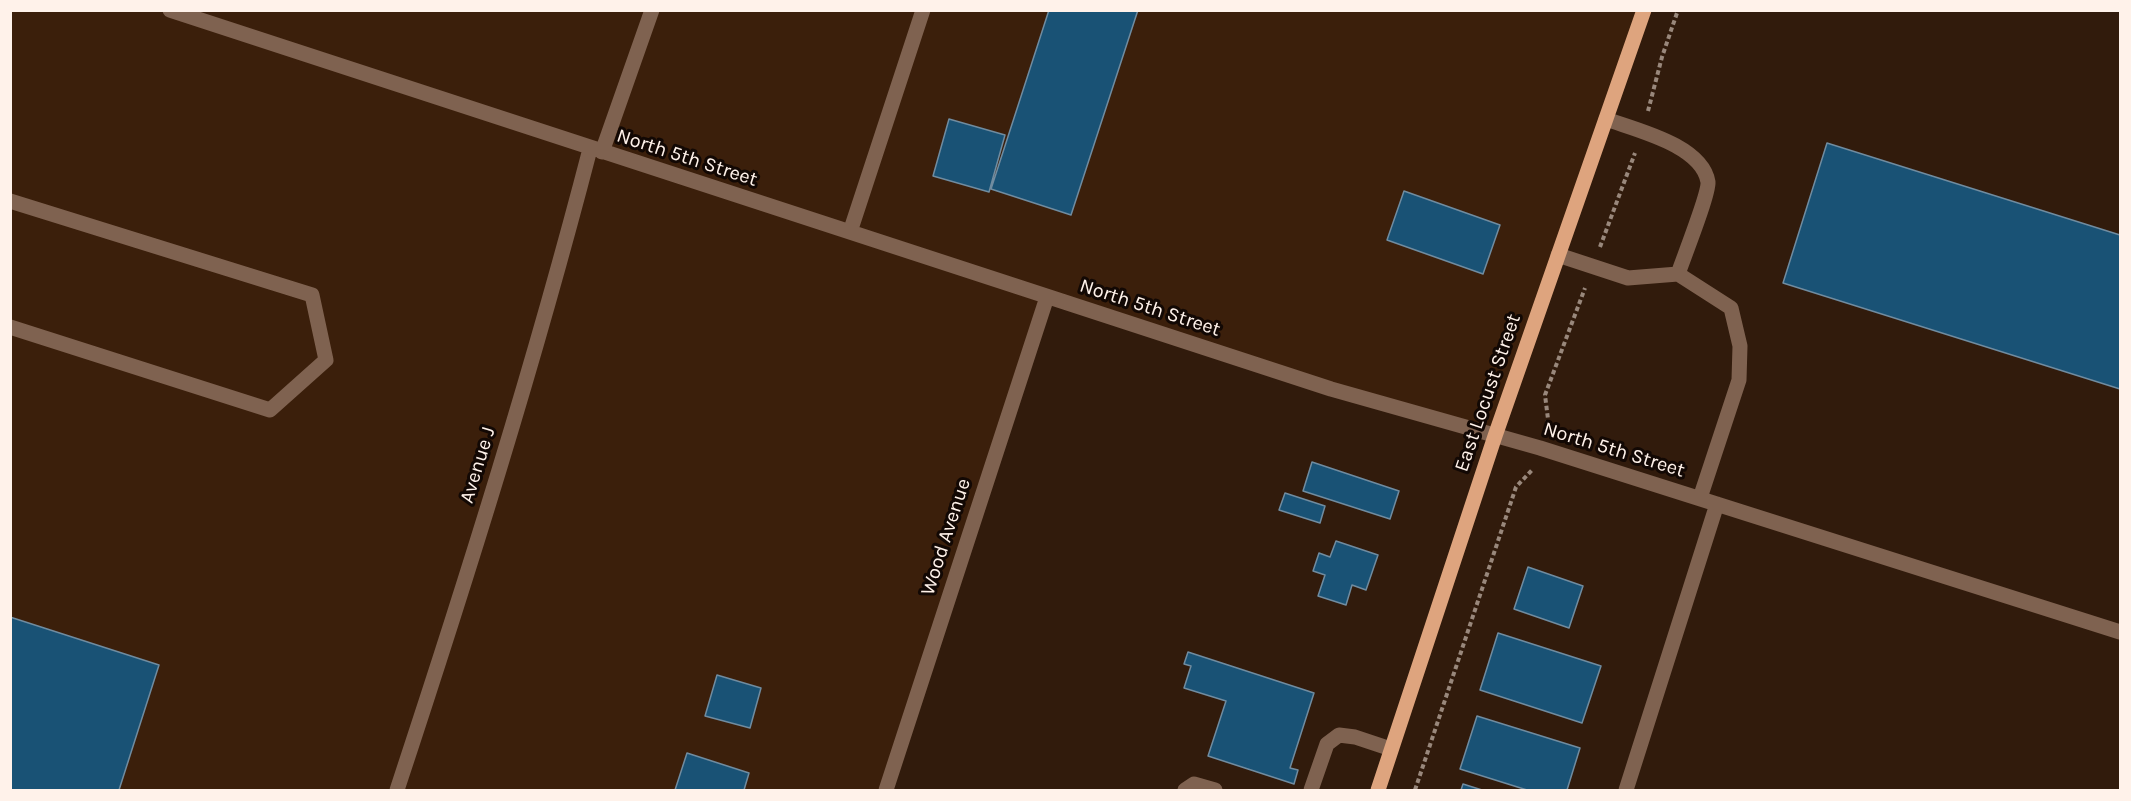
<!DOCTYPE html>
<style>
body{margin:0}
#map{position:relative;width:2131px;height:801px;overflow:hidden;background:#311b0c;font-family:Karla,sans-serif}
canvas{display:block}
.frame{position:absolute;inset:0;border:12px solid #fff2ea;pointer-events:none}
</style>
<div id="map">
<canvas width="2131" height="801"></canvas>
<div class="frame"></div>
</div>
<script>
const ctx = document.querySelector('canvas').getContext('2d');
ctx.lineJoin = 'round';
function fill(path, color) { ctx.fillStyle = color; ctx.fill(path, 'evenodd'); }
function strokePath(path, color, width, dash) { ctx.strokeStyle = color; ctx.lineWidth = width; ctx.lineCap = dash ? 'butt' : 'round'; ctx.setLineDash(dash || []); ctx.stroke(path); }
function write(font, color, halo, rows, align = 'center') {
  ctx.font = font + ' Karla,sans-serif'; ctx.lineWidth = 6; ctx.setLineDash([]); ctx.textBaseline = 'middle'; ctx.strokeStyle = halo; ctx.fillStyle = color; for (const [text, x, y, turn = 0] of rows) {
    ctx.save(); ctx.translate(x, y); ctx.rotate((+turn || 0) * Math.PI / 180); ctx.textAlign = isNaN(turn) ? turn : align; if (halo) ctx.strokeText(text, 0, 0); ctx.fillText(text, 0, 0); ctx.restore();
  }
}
const built = new Path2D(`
 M10,11h1634l-149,425 -448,-139 -161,493h-875z`);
const building = new Path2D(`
 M1049,10h89l-67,205 -80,-26z
 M949,119l56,16 -16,57 -56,-16z
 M1827,143l293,92v154l-337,-106z
 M1404,191l96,34 -17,49 -96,-34z
 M1312,462l87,29 -9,28 -87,-28z
 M1285,493l40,13 -5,17 -41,-13z
 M1336,541l42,14 -12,35 -14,-5 -6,20 -28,-9 7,-21 -12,-4 6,-18 11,4z
 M1528,567l55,19 -14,42 -55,-19z
 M10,617l149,48 -40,125h-109z
 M1498,633l103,33 -19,57 -102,-33z
 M1188,652l126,41 -24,75 8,2 -4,14 -86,-28 18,-55 -42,-13 7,-22 -7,-2z
 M717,675l44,13 -11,40 -45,-12z
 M1477,716l103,32 -13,42h-40l-67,-21z
 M687,753l62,20 -5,17h-69z
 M1463,784l19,6h-21z`);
const path = new Path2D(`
 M1648,111l14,-54 16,-47
 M1600,247l35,-94
 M1547,425l1,-6 -3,-24 40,-107
 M1415,790l101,-303 16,-17`);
const minor = new Path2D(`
 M170,10l1161,379 209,59 580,184
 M602,152l50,-142
 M10,201l302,94 14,65 -56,50 -260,-83
 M850,232l73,-222
 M1558,255l70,23 50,-4c5,-15 31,-80 30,-92 -6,-37 -72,-52 -102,-63
 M1678,274l53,34 9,38 -1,34 -39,118
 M397,790c70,-212 137,-425 193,-641
 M886,790l161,-493
 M1185,790l9,-6 21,6
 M1311,790l16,-46 12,-9 16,2 36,12
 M1626,790l91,-286`);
const major = new Path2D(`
 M1378,790l117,-354 149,-426`);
const streetNames = [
 ["North 5th Street",687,158,18],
 ["North 5th Street",1150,308,18],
 ["East Locust Street",1488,393,-71],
 ["North 5th Street",1614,450,17],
 ["Avenue J",478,465,-73],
 ["Wood Avenue",946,537,-72]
];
fill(built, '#3b1f0b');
fill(building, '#195275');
strokePath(building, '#708ca0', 1.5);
strokePath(path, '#99887c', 4, [4.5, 3]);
strokePath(minor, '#7f6250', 15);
strokePath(major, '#dea47e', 15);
write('20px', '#fff2ea', '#120804', streetNames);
</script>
